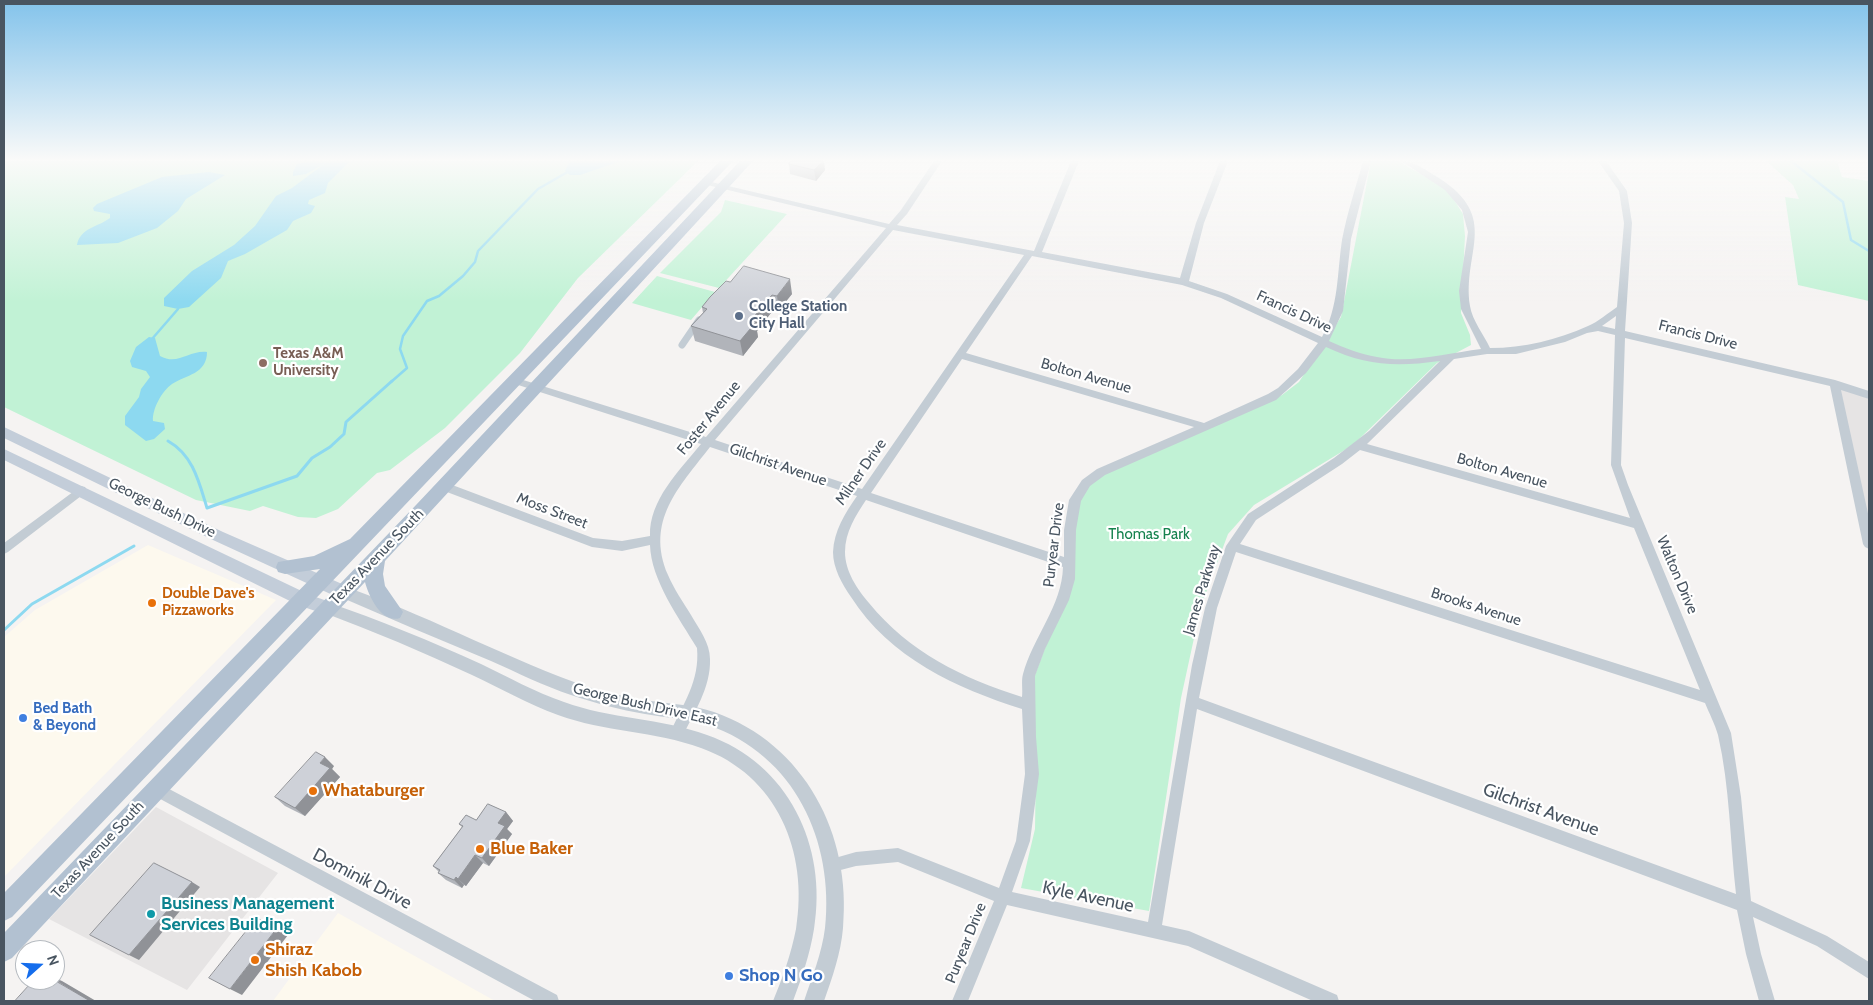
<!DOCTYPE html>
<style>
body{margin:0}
#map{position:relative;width:1873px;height:1005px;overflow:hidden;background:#f5f3f2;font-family:Cabin,sans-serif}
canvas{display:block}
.frame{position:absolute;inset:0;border:5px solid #495561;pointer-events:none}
.north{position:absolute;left:15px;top:940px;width:50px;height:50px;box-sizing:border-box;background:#fff;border:1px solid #b6bbc0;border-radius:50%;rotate:70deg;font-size:14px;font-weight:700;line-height:20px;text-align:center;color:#495561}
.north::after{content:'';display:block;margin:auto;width:18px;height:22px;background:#156dec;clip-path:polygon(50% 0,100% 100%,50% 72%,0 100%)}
</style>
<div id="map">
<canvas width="1873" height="1005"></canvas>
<div class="frame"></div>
<div class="north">N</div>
</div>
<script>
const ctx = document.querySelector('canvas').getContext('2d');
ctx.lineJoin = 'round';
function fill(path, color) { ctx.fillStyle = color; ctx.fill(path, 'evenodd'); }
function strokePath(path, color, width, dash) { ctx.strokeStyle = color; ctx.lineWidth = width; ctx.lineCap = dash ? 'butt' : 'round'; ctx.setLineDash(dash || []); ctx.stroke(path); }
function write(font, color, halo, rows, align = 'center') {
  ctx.font = font + ' Cabin,sans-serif'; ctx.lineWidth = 4.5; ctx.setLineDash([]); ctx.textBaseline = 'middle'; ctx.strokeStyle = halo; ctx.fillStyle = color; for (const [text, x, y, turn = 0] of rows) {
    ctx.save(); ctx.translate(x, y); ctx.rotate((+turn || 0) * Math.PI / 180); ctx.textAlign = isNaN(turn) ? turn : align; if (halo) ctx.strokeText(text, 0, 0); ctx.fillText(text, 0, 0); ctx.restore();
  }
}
const commercial = new Path2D(`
 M148,545l128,55 -272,277v-240l31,-27z
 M338,913l157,88h-222z`);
const education = new Path2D(`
 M1835,384l34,15v145l-33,-154z
 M156,807l122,66 -91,117 -138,-71z`);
const green = new Path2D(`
 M4,161h694l-120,117 -58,75 -75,75 -55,42 -13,3 -39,36 -22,9 -18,-1 -35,-11 -13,5 -54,-11 -192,-93z
 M1371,161h27l44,25 9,9 12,19 2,22 -4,77 9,22 1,10 -34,18 -84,82 -99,60 -26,29 -27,72 -20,92 -32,213 -128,-23 14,-59 1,-64 -5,-53 4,-37 37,-100 5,-72 14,-25 191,-83 17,-13 42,-65z
 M1766,161h71l5,16 27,4v120l-71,-16 -13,-88 14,2 -6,-14z
 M725,200l62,14 -68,74 -59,-15 61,-61z
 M657,276l58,16 -24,28 -59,-17z`);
const water = new Path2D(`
 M313,161h37l-22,22 -3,10 -16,7 -1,4 7,2 -4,7 -18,8 -6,9 -42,24 -17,7 -7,17 -32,29 -11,2 -14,-3v-8l28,-27 42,-26 21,-19 21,-30 16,-8 32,-24 -18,10 -13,2v-4l4,-8z
 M570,161h51l-41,14h-10l-5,-4z
 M209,172l16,3 -39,24 -8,12 -21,17 -39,15 -41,2c3,-17 21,-18 33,-27v-4l-16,-3 -1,-3 4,-4 65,-27z
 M149,337l6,1 5,18c18,10 29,-6 47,-4 0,22 -21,23 -35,32 -10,7 -20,25 -19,37l11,2 1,6 -11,10 -8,2 -21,-16v-9l14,-19 2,-8 9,-12 -4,-6 -14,-4 -2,-6 6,-14z`);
const streamFar1 = new Path2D(`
 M1791,161l52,41 8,38 18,11
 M152,339l26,-30
 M391,382l16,-14 -7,-19 3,-13 24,-35 12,-5 24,-20 12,-14 3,-11 60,-62 33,-19`);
const stream = new Path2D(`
 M168,441c25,14 31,41 39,67l90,-32 15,-18 18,-11 14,-13 2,-12 46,-41
 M4,630l28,-26 102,-58`);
const pedestrian = new Path2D(`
 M682,345l17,-25`);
const minor = new Path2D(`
 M934,161h8l-35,53 -10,11 137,26 37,-90h8l-37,91 138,26 16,-55 24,-62h8l-24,62 -15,58 38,13 95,43c17,-30 15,-64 20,-97 5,-27 14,-53 21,-79h8l-20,78 -8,72 -14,30c15,7 31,13 48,16 33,7 71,-4 104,-8l-20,-40 -2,-18 9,-59 -6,-22 -17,-20 -44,-29c14,0 26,10 38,17 62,40 23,74 31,128 2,14 14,29 20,42 34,0 67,-8 98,-22 10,-4 20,-13 29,-19l7,-84 -5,-32 -21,-30h8l21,30 5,32 -7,108 210,49 34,11v8l-28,-9 28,128v31l-4,-2 -2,-3 -33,-158 -205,-48 -4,127 7,20 103,248 10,64 10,104 76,35 42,26v17l-52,-33 -64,-29 8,37 14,47h-16l-13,-47 -9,-44 -540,-201 -35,216 27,6 148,64 2,6h-26l-125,-55 -181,-41 -39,96h-16l42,-100 -96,-39 -42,4 -23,6 -5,-2 -2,-5 2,-5 28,-8 42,-4 101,40 17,-47 9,-67 -3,-65c-66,-21 -132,-51 -171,-112 -9,-13 -18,-29 -18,-45 1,-21 12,-39 24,-56l-147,-49c-31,40 -65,74 -42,128 6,14 15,27 23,40 8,14 19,28 19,44 1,28 -16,54 -28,78l-5,2 -5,-2 -2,-4c13,-29 30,-52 27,-85 -18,-30 -46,-68 -47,-103l-28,6 -30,-4 -153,-58 -2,-3 6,-4 4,1 146,55 29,3 28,-5c-1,-36 29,-65 51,-92l-189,-61 -1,-2 1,-2h8l186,58 180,-209 -183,-44v-4l186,44 12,-14zM893,230l131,25 -162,234 -147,-49zM1032,256l150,29 39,13 97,45 -20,26 -20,19 -10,6 -64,29 -238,-70zM1616,316l-1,13 -13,-3zM1598,331l17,4 -4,130 19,53 -263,-74 87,-85 33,-5h29l49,-12 22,-9zM1326,347c40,19 70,20 114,14l-71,70 -35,27 -86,56 -22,32 -21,62 -13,57 -44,257 -136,-30 18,-51 9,-67 -3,-37 -1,-61 10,-27 24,-49 6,-21 1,-49 5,-29 9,-15 15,-11 171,-75 30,-27zM962,359l232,68 -97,42 -15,11 -13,20 -5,30v27l-193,-64zM1360,450l274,78 66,162 -460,-146 16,-24 86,-56zM866,500l197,67c-1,39 -30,70 -40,107 -2,7 0,16 -1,23 -60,-19 -113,-45 -153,-94 -12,-14 -24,-32 -24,-51 0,-20 11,-37 21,-52zM1236,552l469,151c4,10 10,21 13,32 12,52 12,107 18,159l-537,-196 18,-90z
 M81,486l4,1 2,3 -2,3 -77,59 -4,2v-11z
 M156,782l401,213 2,6h-24l-384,-207 -2,-5 2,-5z`);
const tertiary = new Path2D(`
 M343,586c79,27 153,67 231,96 24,9 51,15 77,19 21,3 43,4 63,11 91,32 138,123 129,216 -2,25 -11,50 -19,73h-20c8,-24 18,-48 21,-73 9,-87 -30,-173 -117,-203 -20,-7 -42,-7 -63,-11 -25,-4 -50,-11 -74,-19 -27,-9 -53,-22 -80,-34 -51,-21 -102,-43 -153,-65l-2,-4 2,-4z
 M327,602c52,18 104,39 154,62 27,13 54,28 83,38 46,17 97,16 143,33 81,28 121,111 107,194 -4,25 -12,48 -21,72h-20c10,-24 18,-47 23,-72 13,-77 -19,-154 -95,-181 -46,-17 -97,-16 -143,-33 -30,-11 -58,-27 -86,-40 -49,-23 -99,-44 -150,-63l-2,-4 2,-4z`);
const secondary = new Path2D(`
 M4,427l219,105 126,55 2,5 -2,5 -6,2 -6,-2 -124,-57 -209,-102z
 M4,449l306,146 23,8 2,5 -2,5 -6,2 -29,-10 -294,-145z`);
const primary = new Path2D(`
 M720,161h13l-721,756 -8,4v-28l316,-324 -35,5 -7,-2 -2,-5 2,-5 36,-6 36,-17z
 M740,161h13l-368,400 -2,13 2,12 18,26 -3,6c-18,6 -31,-21 -35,-36l-353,376 -8,4v-29l412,-428z`);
const wall = new Path2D(`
 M789,164l36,6 -9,11 -26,-7z
 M730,282l62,12 -13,16 -5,-1 -17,22 1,6 -15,19 -48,-15 -4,-15 12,-13 -1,-6z
 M334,766l-2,3 8,8 -35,39 -20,-10 -10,-9z
 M506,812l7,9 -6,8 5,5 -23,32 -6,-3 -17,23 -2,-1 -2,3 -16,-8 -8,-7 1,-1 -6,-6 29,-39 -3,-3z`);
const shadedWall = new Path2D(`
 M823,161h1l1,9 -9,11 -2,-11z
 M790,279l2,15 -13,16 -2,-14z
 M772,295l2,14 -17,22 1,6 -15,19 -3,-15 11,-21z
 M325,757l9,9 -2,3 8,8 -35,39 -10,-8 25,-45z
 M506,812l7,9 -6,8 5,5 -23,32 -7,-8 16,-35z
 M475,855l8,8 -17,23 -8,-7z
 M456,877l8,8 -2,3 -8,-8z
 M192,882l8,5 -61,73 -10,-5z
 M277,928l11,7 -46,60 -12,-6z
 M55,978l7,3 34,20h-7l-34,-21z`);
const building = new Path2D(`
 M791,161h32l-9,9 -25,-6z
 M744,266l46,13 -13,17 -5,-1 -21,25 5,2 -16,19 -49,-15 16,-17 -5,-2 8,-10 16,-16 4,1z
 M316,752l9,5 -5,6 10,5 -35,40 -20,-11z
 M488,804l18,8 -8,11 7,3 -23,32 -7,-3 -17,24 -2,-2 -2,3 -16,-7 2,-3 -7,-4 30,-40 -4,-2 7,-9 10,5z
 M154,863l38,19 -63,73 -39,-20z
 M257,918l20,10 -47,61 -21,-11z
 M34,980h20l36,21h-75z`);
const markers = [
 [739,316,5,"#5c6f8a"],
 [263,363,5,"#8d6e63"],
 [152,603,5,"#e8710a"],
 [23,718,5,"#3f7fe0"],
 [313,791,5,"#e8710a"],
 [480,849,5,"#e8710a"],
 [151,914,5,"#0f9aa8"],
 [255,960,5,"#e8710a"],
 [729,976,5,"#3f7fe0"]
];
const serviceNames = [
 ["College Station",749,307],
 ["City Hall",749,324]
];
const streetNames = [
 ["Francis Drive",1294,312,25],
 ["Francis Drive",1698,335,14],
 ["Bolton Avenue",1086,376,16],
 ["Foster Avenue",709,418,-51],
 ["Gilchrist Avenue",778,465,19],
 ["Bolton Avenue",1502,471,16],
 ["Milner Drive",861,472,-55],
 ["George Bush Drive",162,508,26],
 ["Moss Street",552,511,21],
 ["Puryear Drive",1054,545,-83],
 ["Texas Avenue South",377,557,-46],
 ["Walton Drive",1677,575,67],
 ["James Parkway",1202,590,-73],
 ["Brooks Avenue",1476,607,18],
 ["George Bush Drive East",645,705,13],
 ["Texas Avenue South",98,850,-47],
 ["Puryear Drive",966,943,-68]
];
const educationNames = [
 ["Texas A&M",273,354],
 ["University",273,371]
];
const parkNames = [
 ["Thomas Park",1149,535]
];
const foodNames = [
 ["Double Dave's",162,594],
 ["Pizzaworks",162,611]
];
const shopNames = [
 ["Bed Bath",33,709],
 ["& Beyond",33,726]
];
const nearFoodnames = [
 ["Whataburger",323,791],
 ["Blue Baker",490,849],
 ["Shiraz",265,950],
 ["Shish Kabob",265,971]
];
const nearStreetnames = [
 ["Gilchrist Avenue",1541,810,20],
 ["Dominik Drive",362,879,28],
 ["Kyle Avenue",1088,897,12]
];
const nearCulturenames = [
 ["Business Management",161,904],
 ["Services Building",161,925]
];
const nearShopnames = [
 ["Shop N Go",739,976]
];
fill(commercial, '#fdf9ee');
fill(education, '#e6e4e4');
fill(green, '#c1f2d5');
fill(water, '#8dd9f0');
strokePath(streamFar1, '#8dd9f0', 2.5);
strokePath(stream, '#8dd9f0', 3);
strokePath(pedestrian, '#c3ccd4', 7);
fill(minor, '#c3ccd4');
fill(tertiary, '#c3ccd4');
fill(secondary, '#c3cdd9');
fill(primary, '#b2c1d1');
fill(wall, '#b1b4ba');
fill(shadedWall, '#909297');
fill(building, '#ced1d8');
strokePath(building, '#909297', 1);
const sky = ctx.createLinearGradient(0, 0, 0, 302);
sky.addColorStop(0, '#83c3eb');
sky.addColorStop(0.53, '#fafaf9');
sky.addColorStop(1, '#fafaf900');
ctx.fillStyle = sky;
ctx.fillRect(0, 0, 1873, 302);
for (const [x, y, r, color] of markers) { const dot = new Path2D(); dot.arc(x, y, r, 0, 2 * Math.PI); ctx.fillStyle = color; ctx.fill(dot); strokePath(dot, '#fff', 2); }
write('bold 15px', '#4e5e75', '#fff', serviceNames, 'left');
write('15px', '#495561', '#fff', streetNames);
write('bold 15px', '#785e54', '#fff', educationNames, 'left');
write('15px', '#15824e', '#fff', parkNames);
write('bold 15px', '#c56008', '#fff', foodNames, 'left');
write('bold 15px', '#366cbe', '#fff', shopNames, 'left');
write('bold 18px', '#c56008', '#fff', nearFoodnames, 'left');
write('18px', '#495561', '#fff', nearStreetnames);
write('bold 18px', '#0d838f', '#fff', nearCulturenames, 'left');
write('bold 18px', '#366cbe', '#fff', nearShopnames, 'left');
</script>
